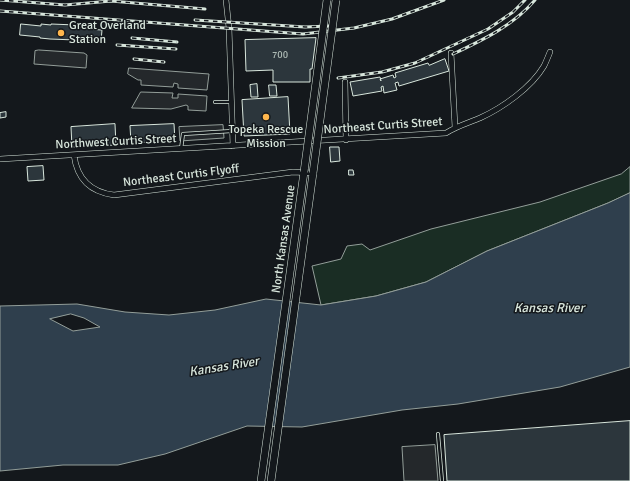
<!DOCTYPE html>
<style>
body{margin:0}
canvas{display:block;background:#14181c}
</style>
<canvas width="630" height="481"></canvas>
<script>
const ctx = document.querySelector('canvas').getContext('2d');
ctx.lineJoin = 'round';
function fill(path, color) { ctx.fillStyle = color; ctx.fill(path, 'evenodd'); }
function strokePath(path, color, width, dash) { ctx.strokeStyle = color; ctx.lineWidth = width; ctx.lineCap = dash ? 'butt' : 'round'; ctx.setLineDash(dash || []); ctx.stroke(path); }
function write(font, color, halo, rows, align = 'center') {
  ctx.font = font + ' Signika,sans-serif'; ctx.lineWidth = 3; ctx.setLineDash([]); ctx.textBaseline = 'middle'; ctx.strokeStyle = halo; ctx.fillStyle = color; for (const [text, x, y, turn = 0] of rows) {
    ctx.save(); ctx.translate(x, y); ctx.rotate((+turn || 0) * Math.PI / 180); ctx.textAlign = isNaN(turn) ? turn : align; if (halo) ctx.strokeText(text, 0, 0); ctx.fillText(text, 0, 0); ctx.restore();
  }
}
const green = new Path2D(`
 M630,167v26l-22,10 -121,48 -61,31 -50,14 -55,9 -9,-39 29,-7 6,-13 15,-2 8,6 61,-21 109,-27 81,-28z`);
const parking = new Path2D(`
 M39,50l45,3 3,2 -1,13 -52,-4 1,-13z
 M129,68l80,6 -2,16 -29,-2v-4l-4,-1 -1,4 -32,-2v-5h-3l-10,-6z
 M141,92l32,1 -1,5h6v-4l29,2 -1,15 -18,-1v-4l-2,-1 -15,4 -39,-1z
 M223,125l1,13 -44,3 -1,-14z
 M435,445l3,36h-34l-2,-34z`);
const water = new Path2D(`
 M630,193v174l-70,20 -102,17 -56,6 -100,17 -55,-1 -82,28 -47,11h-55l-63,6v-165l77,-2 48,8 44,3 46,-5 51,-11 55,6 55,-9 50,-14 61,-31 121,-48zM71,314l13,4 16,9 -27,4 -23,-12z`);
const building = new Path2D(`
 M21,24l20,2v-2l10,1v-1l25,1v2l10,1v1l16,1 -1,11 -51,-2 -10,-1v-1l-20,-2z
 M316,38l-4,31h-2v13h-37v-12l-27,1 -1,-31z
 M445,59l4,12 -50,15 -1,-4 -3,1 2,7 -13,3 -1,-7 -2,1 1,4 -29,5 -3,-14 30,-5 1,4 -1,-2 13,-4 1,3 2,-1 -1,-4 33,-10 1,2z
 M257,84l1,13h-7l-1,-12z
 M269,85h7l1,11h-7z
 M288,97l2,37 -46,2 -2,-36z
 M6,112v5l-6,1v-5z
 M115,124l1,21 -44,2 -1,-20z
 M174,124l1,17 -44,2 -1,-17z
 M330,147h9l1,14 -9,1z
 M43,166l1,14 -16,1 -1,-14z
 M349,170h4l1,5h-5z
 M630,421v60h-183l-3,-46z`);
const lane = new Path2D(`
 M215,102h16
 M181,149l2,-15 49,-3
 M438,434l4,47`);
const street = new Path2D(`
 M226,0l3,28 4,118
 M451,53l4,74
 M345,82l1,58
 M74,155c3,24 16,37 40,40l179,-23 20,1
 M0,159l446,-26c11,-7 22,-10 34,-15 22,-10 51,-30 64,-52 2,-4 4,-9 6,-14`);
const secondary = new Path2D(`
 M261,481l43,-309
 M271,481l42,-308`);
const rail = new Path2D(`
 M0,0l65,5 46,-4 94,8
 M0,11l303,23 51,-6 38,-9 52,-19
 M195,20l110,7 24,-1
 M132,38l45,4
 M117,45l59,4
 M453,54c30,-14 61,-29 82,-54
 M134,59l30,3
 M338,78l44,-6 33,-9 73,-34 25,-17 12,-12`);
const secondaryBridge = new Path2D(`
 M304,172l23,-172
 M313,173l23,-173`);
const markers = [
 [61,33,4,"#ffb74d"],
 [266,117,4,"#ffb74d"]
];
const numberNames = [
 ["700",280,55]
];
const poiNames = [
 ["Great Overland",69,26],
 ["Station",69,40],
 ["Topeka Rescue",266,130,"center"],
 ["Mission",266,144,"center"]
];
const streetNames = [
 ["Northeast Curtis Street",383,126,-4],
 ["Northwest Curtis Street",116,142,-3],
 ["Northeast Curtis Flyoff",181,176,-7],
 ["North Kansas Avenue",284,239,-82]
];
const waterNames = [
 ["Kansas River",549,309],
 ["Kansas River",224,367,-9]
];
fill(green, '#1a2d24');
strokePath(green, '#939e99', 1);
fill(parking, '#24282b');
strokePath(parking, '#939e99', 1);
fill(water, '#2f3f4d');
strokePath(water, '#939e99', 1);
fill(building, '#2c363c');
strokePath(building, '#d8e6dc', 1);
strokePath(lane, '#d8e6dc', 4);
strokePath(street, '#d8e6dc', 6);
strokePath(secondary, '#d8e6dc', 8);
strokePath(lane, '#14181c', 2.5);
strokePath(street, '#14181c', 5);
strokePath(secondary, '#14181c', 7);
strokePath(rail, '#d8e6dc', 3);
strokePath(rail, '#14181c', 1.5, [4.5]);
strokePath(secondaryBridge, '#d8e6dc', 8, []);
strokePath(secondaryBridge, '#14181c', 7);
for (const [x, y, r, color] of markers) { const dot = new Path2D(); dot.arc(x, y, r, 0, 2 * Math.PI); ctx.fillStyle = color; ctx.fill(dot); strokePath(dot, '#14181c', 1.5); }
write('10px', '#adbab4', null, numberNames);
write('12px', '#d8e6dc', '#14181c', poiNames, 'left');
write('12px', '#d8e6dc', '#14181c', streetNames);
write('italic 13px', '#d8e6dc', '#14181c', waterNames);
</script>
